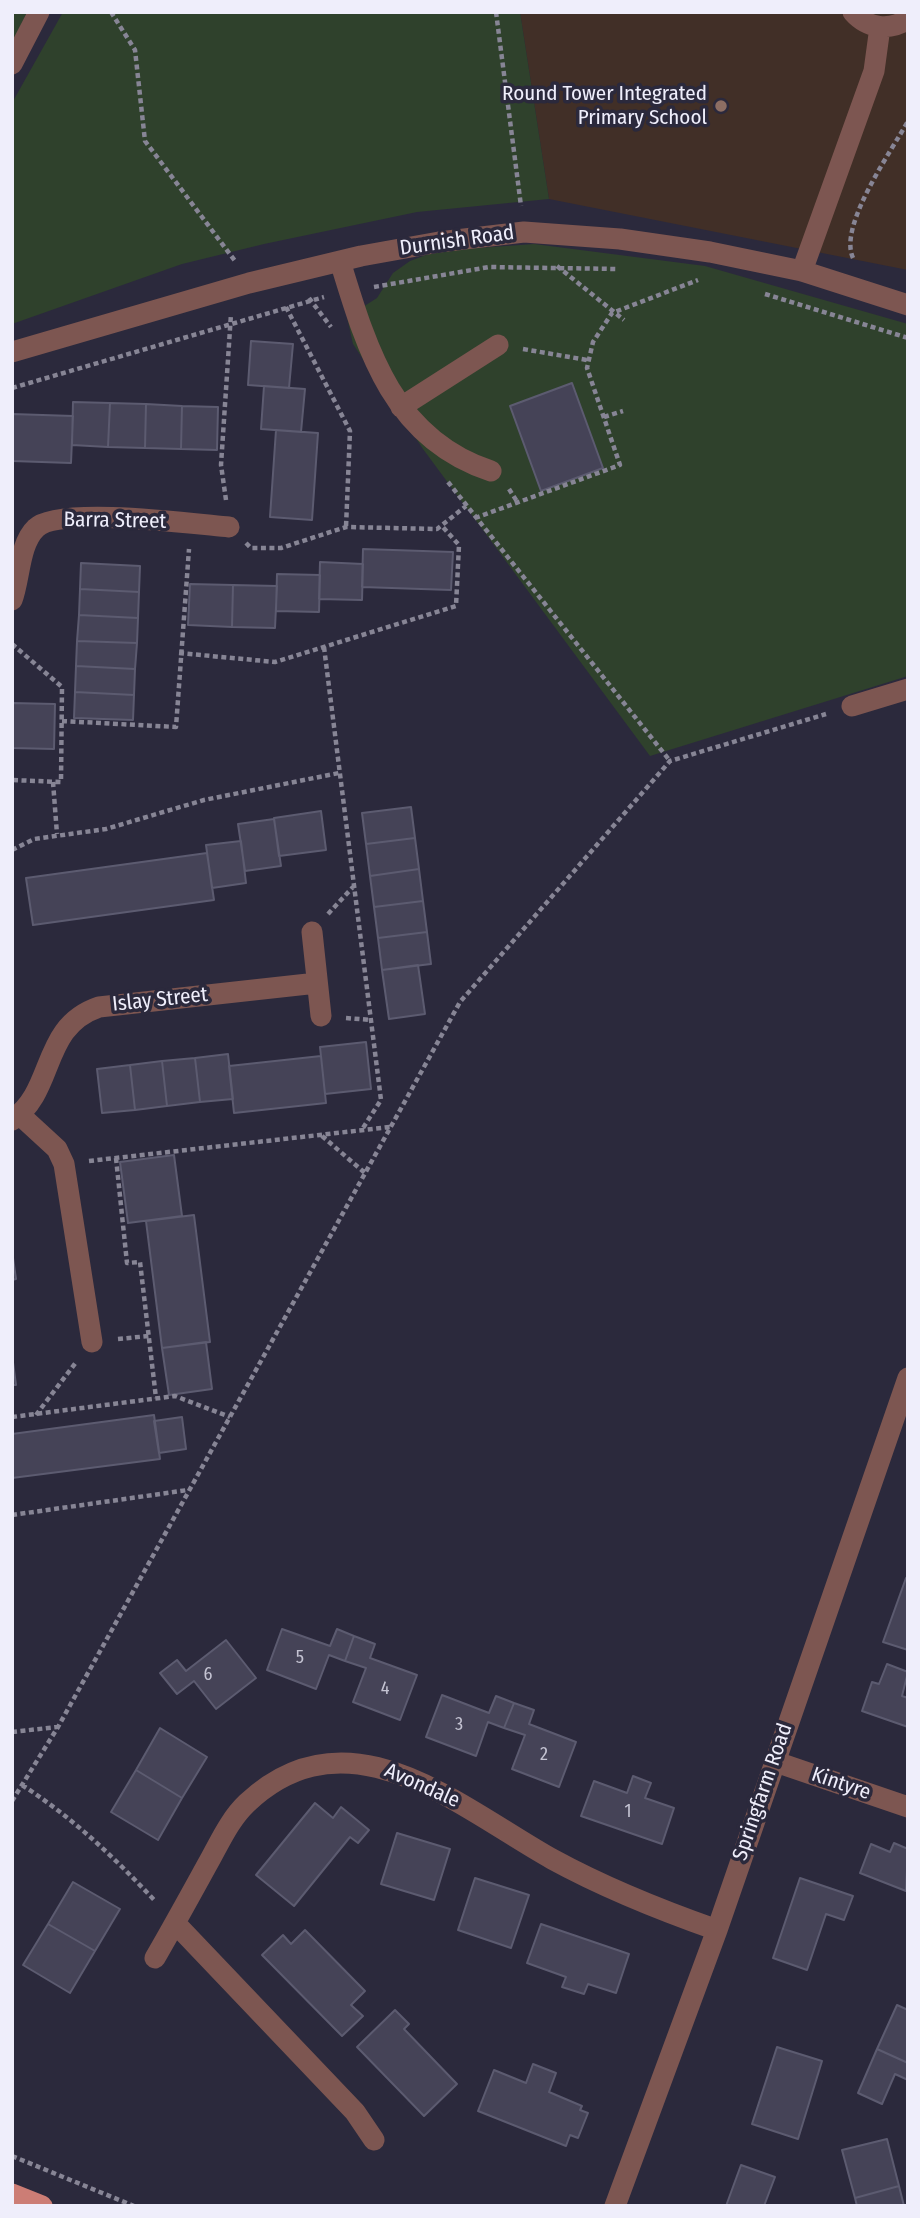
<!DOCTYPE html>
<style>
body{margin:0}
#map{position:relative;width:920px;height:2218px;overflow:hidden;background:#2b293c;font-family:"Fira Sans Condensed",sans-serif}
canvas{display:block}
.frame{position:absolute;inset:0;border:14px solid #efeefb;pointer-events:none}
</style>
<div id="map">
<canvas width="920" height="2218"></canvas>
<div class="frame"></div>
</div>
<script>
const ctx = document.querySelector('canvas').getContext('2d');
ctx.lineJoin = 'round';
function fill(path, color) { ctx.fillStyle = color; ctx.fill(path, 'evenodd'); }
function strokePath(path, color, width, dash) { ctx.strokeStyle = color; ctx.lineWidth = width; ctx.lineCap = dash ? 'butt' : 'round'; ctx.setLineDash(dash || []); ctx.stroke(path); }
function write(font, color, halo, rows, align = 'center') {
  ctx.font = font + ' "Fira Sans Condensed",sans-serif'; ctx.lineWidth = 7; ctx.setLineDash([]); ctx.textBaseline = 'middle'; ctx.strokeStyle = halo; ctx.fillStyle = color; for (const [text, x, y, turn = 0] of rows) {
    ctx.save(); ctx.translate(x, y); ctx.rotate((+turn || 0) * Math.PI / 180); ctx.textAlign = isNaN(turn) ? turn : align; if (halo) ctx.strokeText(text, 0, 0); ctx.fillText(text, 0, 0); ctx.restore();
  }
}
const education = new Path2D(`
 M520,12h388v258l-359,-71z`);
const green = new Path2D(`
 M12,12h15l-15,32z
 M63,12h457l29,187 -132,13 -153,32 -82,20 -170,60v-221z
 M534,244l171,22 203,58v352l-258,80 -227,-307 -70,-105 -6,-27 30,-19 16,-25 17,-12 27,-10z`);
const building = new Path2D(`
 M251,341l42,3 -4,44 -41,-3z
 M572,383l31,85 -62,23 -31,-85z
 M264,386l41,3 -4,43 -40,-3z
 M73,402l37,1 -2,44 -36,-2z
 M110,403l36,1 -1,44 -37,-1z
 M146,404l36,2 -1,43 -36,-1z
 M182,406l36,1 -1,43 -36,-1z
 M12,414l61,2 -2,47 -59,-2z
 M276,430l42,3 -6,87 -42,-3z
 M363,549l90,3 -2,38 -89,-3z
 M320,562l43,2 -1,36 -43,-1z
 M81,563l59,3 -1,26 -59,-3z
 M277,574l43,1 -1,37 -43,-1z
 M190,584l43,1 -1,42 -44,-2z
 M233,585l44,1 -2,42 -43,-1z
 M80,589l59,3 -1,26 -59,-3z
 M79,615l59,3 -1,25 -60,-2z
 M77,641l60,2 -2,26 -59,-3z
 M76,666l59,3 -1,26 -59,-3z
 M75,692l59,3 -1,25 -59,-2z
 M12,703l43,1 -1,45 -42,-1z
 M411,807l4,31 -49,6 -4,-31z
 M321,811l5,39 -47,6 -5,-38z
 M274,819l7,47 -36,5 -7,-47z
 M415,838l4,31 -49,7 -4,-32z
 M241,841l5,42 -34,5 -6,-43z
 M207,853l7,47 -181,25 -7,-47z
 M419,869l4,32 -49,6 -4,-31z
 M423,901l4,31 -49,6 -4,-31z
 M427,932l4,32 -49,6 -4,-32z
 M418,965l7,49 -36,5 -7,-49z
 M366,1042l5,47 -46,5 -5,-47z
 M228,1054l5,45 -33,3 -5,-44z
 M321,1056l5,47 -92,10 -5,-47z
 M195,1058l5,44 -33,4 -5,-45z
 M162,1061l5,45 -32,4 -5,-45z
 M130,1065l5,45 -33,3 -5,-44z
 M174,1155l8,61 -54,7 -8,-61z
 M194,1215l16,127 -48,6 -16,-127z
 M12,1251l4,28 -4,1z
 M206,1342l6,47 -43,6 -7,-47z
 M12,1355l4,30h-4z
 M154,1415l6,44 -148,19v-44z
 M182,1417l4,32 -27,4 -5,-32z
 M906,1578h2v72l-25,-8z
 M282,1629l48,17 7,-17 17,7 -9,25 -16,-6 -13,34 -49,-19z
 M354,1636l21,8 -5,14 47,17 -17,45 -47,-18 13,-34 -21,-7z
 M226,1640l30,38 -40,31 -22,-28 -17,13 -17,-21 17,-13 9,11z
 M887,1664l21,8 -6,24 6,2v29l-46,-16 10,-29 7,2z
 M442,1695l47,18 7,-17 18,7 -10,25 -16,-6 -12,34 -50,-19z
 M514,1703l20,7 -5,14 47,18 -17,45 -47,-18 13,-34 -21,-7z
 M160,1728l47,29 -25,41 -46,-28z
 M136,1770l46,28 -24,42 -47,-28z
 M633,1776l18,7 -6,15 29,10 -12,36 -81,-28 13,-35 33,12z
 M315,1803l18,15 8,-11 28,23 -11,13 -8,-6 -56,69 -38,-31z
 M397,1833l53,16 -16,51 -53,-16z
 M894,1843l14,6 -2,42 -46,-18 11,-29 19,8z
 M475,1878l54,17 -18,53 -53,-18z
 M800,1878l53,18 -9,24 -18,-6 -19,56 -34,-12z
 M73,1882l47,27 -25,42 -47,-27z
 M48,1924l47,27 -25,42 -47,-28z
 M541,1924l88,30 -13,39 -28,-9 -4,10 -22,-7 4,-10 -39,-14z
 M305,1930l60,61 -14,14 12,11 -21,20 -80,-81 21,-20 8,9z
 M897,2005l11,5v53l-31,-14z
 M395,2010l14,14 -5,5 53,55 -33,32 -67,-69z
 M777,2047l45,14 -24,78 -46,-15z
 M877,2049l31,14v17l-13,-6 -13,30 -24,-11z
 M533,2064l23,9 -7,19 33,14 -2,4 8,3 -10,25 -8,-3 -4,11 -88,-35 16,-41 32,13z
 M887,2139l12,47 -44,12 -13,-48z
 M741,2165l34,12 -11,29h-38z
 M899,2186l5,20h-47l-2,-8z`);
const path = new Path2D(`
 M111,12l24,38 10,91 90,120
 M496,12l25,194
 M853,258c-15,-32 38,-106 55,-137
 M557,266l67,54
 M374,287l115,-20 129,2
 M765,294l143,44
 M309,298l22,29
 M286,307l64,124 -4,96
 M523,349l64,11
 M12,388l312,-91
 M604,417l19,-6
 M448,482l222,279
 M509,489l9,14
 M226,500l-5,-35 10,-151
 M475,518l145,-53 -33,-97 6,-26 19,-29 86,-33
 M246,543l5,5h30l65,-21 91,2 29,-23
 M12,644l50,43 -1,95 -49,-2
 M324,647l57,453 -20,31
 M179,653l96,9 181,-56 3,-61 -17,-19
 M62,721l114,6 13,-178
 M53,782l4,52
 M12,850l22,-11 72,-10 98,-29 135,-27
 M328,914l25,-27
 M346,1018l25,2
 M322,1136l43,37
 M116,1158l11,105 13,-1 16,136
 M89,1161l301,-34
 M118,1339l31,-3
 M36,1415l41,-54
 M12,1417l163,-21 55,21
 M12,1515l176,-25
 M12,1732l45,-5
 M22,1785c51,33 92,72 134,117
 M12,1801l46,-74 402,-725 210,-241 156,-47
 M12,2156l122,50`);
const minor = new Path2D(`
 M853,12c15,17 37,19 55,7
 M12,64l27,-52
 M340,261c27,89 53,178 151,210
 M802,271l72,-200 6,-44
 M12,352l237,-69 112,-27 78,-14 85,-10 96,7 90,13 92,19 106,34
 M401,407l97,-62
 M12,600c8,-21 7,-56 24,-72 22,-22 159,-4 193,-1
 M852,706l56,-17
 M312,932l9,84
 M20,1115l37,34 7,15 28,178
 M12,1120c44,-30 28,-93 87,-113l218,-24
 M773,1761l135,46
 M175,1923l180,189 19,28
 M155,1958c18,-31 35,-62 52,-93 12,-21 22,-45 40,-62 102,-96 212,4 305,56 53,29 108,51 165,71
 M615,2206l102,-276 191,-552`);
const major = new Path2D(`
 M12,2194l30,12`);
const markers = [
 [721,106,7,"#8d6e63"]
];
const numberNames = [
 ["5",300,1658],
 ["6",208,1675],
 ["4",385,1689],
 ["3",459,1725],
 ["2",544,1755],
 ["1",628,1812]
];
const poiNames = [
 ["Round Tower Integrated",707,94],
 ["Primary School",707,118]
];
const streetNames = [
 ["Durnish Road",457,241,-8],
 ["Barra Street",115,521,1],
 ["Islay Street",160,1000,-6],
 ["Kintyre",841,1784,19],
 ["Avondale",422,1786,24],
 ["Springfarm Road",763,1792,-71]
];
fill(education, '#412f27');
fill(green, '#2f412c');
fill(building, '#454357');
strokePath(building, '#5c5b70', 2);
strokePath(path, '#878595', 4.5, [5, 3.5]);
strokePath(minor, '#7d5651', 21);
strokePath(major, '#cc7d75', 21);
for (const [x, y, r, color] of markers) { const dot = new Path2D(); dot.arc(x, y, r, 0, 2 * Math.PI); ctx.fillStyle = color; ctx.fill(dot); strokePath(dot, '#2b293c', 2.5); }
write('18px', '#c4c3d2', null, numberNames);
write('21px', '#efeefb', '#2b293c', poiNames, 'right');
write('21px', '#efeefb', '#2b293c', streetNames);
</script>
